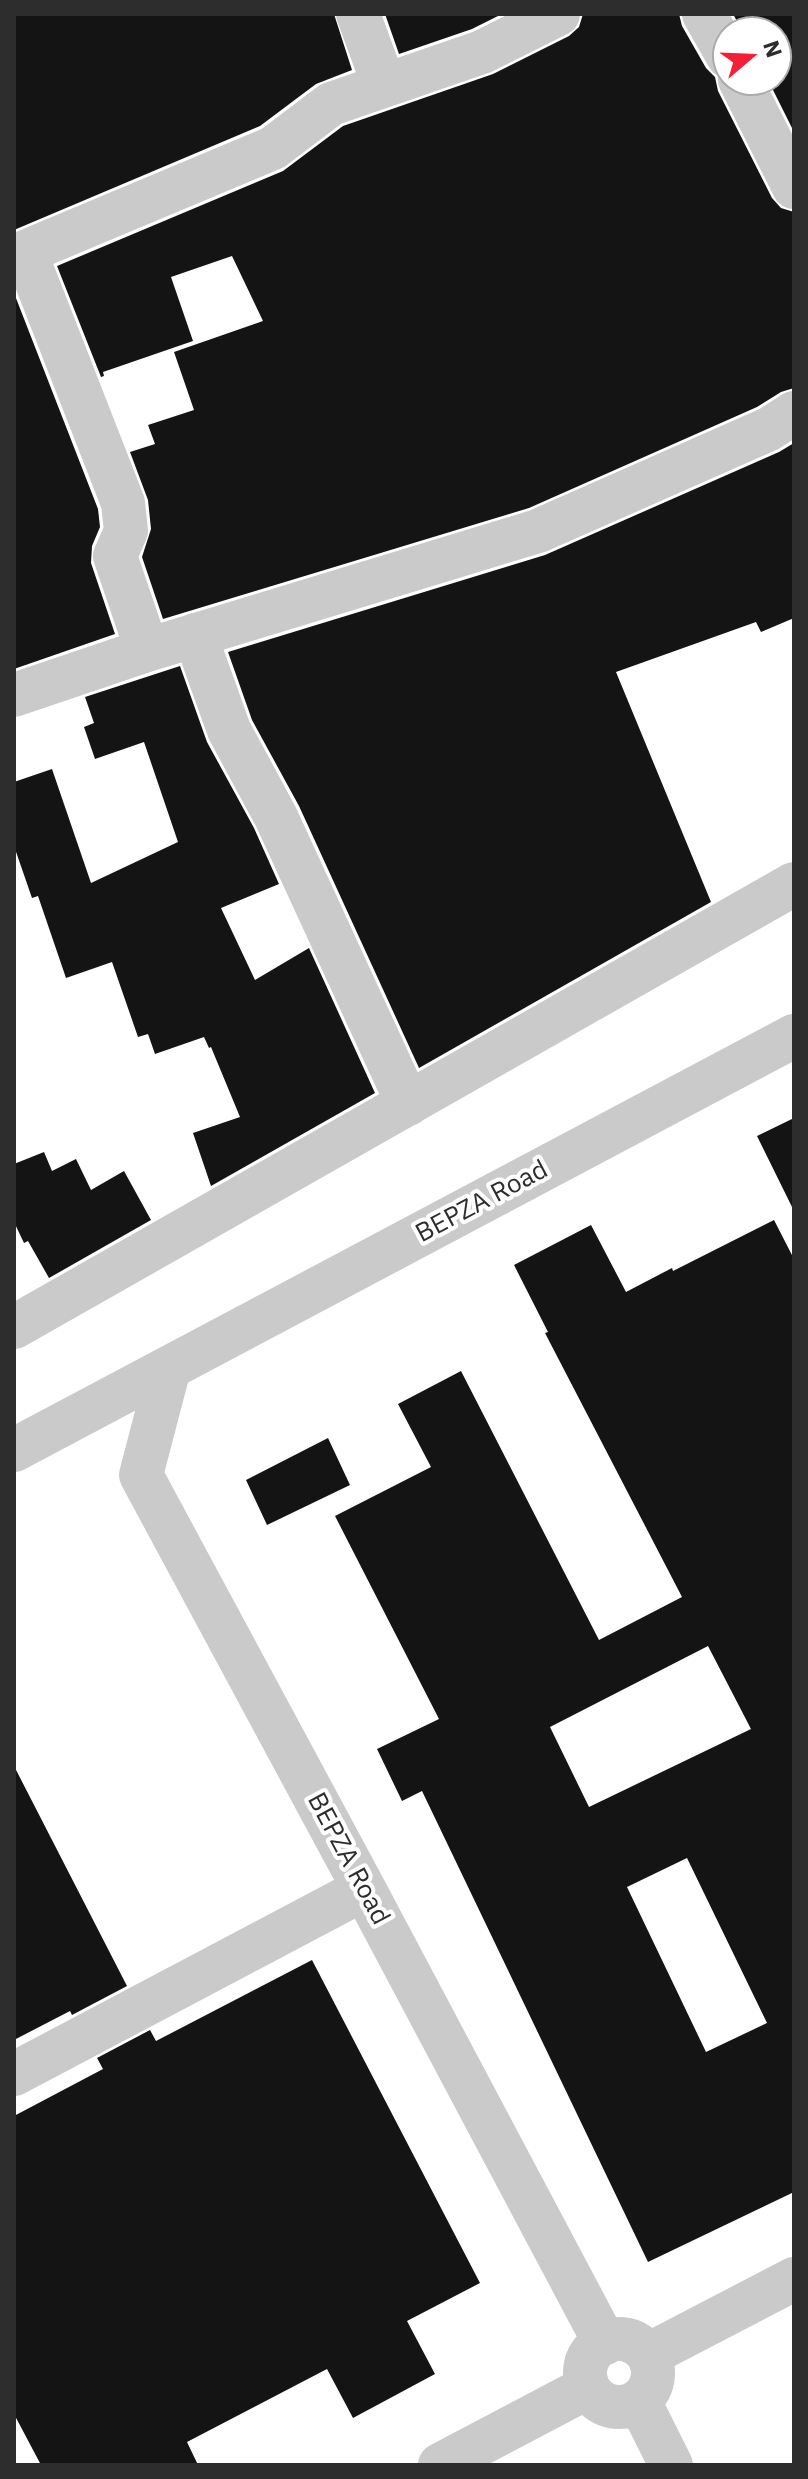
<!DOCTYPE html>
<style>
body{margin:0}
#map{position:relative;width:808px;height:2479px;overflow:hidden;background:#fff;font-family:"IBM Plex Sans",sans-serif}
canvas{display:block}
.frame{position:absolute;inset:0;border:16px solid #2d2d2d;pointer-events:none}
.north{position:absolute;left:712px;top:16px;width:80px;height:80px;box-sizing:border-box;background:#fff;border:2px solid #ababab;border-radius:50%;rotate:71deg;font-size:22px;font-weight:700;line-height:32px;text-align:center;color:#2d2d2d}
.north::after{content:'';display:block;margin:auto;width:28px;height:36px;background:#f51e39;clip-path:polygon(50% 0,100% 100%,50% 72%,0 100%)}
</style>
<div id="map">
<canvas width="808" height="2479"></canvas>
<div class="frame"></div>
<div class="north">N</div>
</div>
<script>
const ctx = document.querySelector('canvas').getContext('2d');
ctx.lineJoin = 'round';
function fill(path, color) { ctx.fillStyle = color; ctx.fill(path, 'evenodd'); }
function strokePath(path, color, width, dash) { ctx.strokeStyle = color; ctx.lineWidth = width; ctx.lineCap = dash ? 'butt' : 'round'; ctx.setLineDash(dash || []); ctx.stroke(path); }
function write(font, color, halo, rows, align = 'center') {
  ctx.font = font + ' "IBM Plex Sans",sans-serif'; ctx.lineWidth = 8; ctx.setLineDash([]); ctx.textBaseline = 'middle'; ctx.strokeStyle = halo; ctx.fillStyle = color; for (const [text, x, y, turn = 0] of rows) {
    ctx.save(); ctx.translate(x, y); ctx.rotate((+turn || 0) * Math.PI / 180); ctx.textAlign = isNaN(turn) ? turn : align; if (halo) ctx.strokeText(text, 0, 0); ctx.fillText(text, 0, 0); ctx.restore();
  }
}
const building = new Path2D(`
 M14,14h320l18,56 -36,14 -56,42 -246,104z
 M385,14h117l-30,15 -73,25z
 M583,14h96l3,12 24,42 9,9 3,14 54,107 9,10 13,4v176l-13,4 -24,15 -228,101 -366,111 -21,-62 9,-28 -3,-29 -18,-48 25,-8 -7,-19 46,-15 -20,-58 89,-31 -31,-65 -61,21 22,64 -90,31 1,4 -3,1 -44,-111 226,-95 60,-45 150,-52 76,-38 10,-9z
 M733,14h61v118l-26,-52h8v-48h-33z
 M14,293l84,216 2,18 -8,19 -1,17 24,71 -101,35z
 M794,443v175l-33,14 -5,-10 -140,50 95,230 -292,166 -120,-262 -47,-86 -24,-68 317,-97 234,-103z
 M180,666l27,76 47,86 25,56 -58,24 34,72 54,-32 66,145 -164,93 -18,-53 47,-16 -29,-70 -2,1 -5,-11 -49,17 -7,-20 -10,3 -26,-75 -46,16 -28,-82 -6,2 -18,-52v-64l38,-13 39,114 87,-41 -34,-100 -49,17 -11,-32 10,-4 -9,-26z
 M794,1118v93l-37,-75z
 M44,1152l8,19 24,-12 15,31 33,-19 27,49 -102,58 -21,-37 -4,2 -10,-21v-58z
 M774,1220l20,39v933l-146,70 -226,-471 -20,10 -25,-52 62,-30 -104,-203 96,-49 -33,-63 63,-33 138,269 83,-43 -137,-264 3,-1 -34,-67 77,-40 35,67 46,-24 1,3zM708,1646l43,83 -162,78 -39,-80zM687,1858l80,165 -61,29 -79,-165z
 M328,1438l22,47 -83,40 -21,-45z
 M14,1766l113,220 -55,29 -2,-4 -56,29z
 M312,1960l168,323 -73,38 28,53 -82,44 -26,-49 -140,73 11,23h-157l-27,-51v-298l89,-47 -6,-11 53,-28 6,11z`);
const minor = new Path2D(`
 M358,14l26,71
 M704,14l24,42
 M740,80l54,107
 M195,635l34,95 47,87 132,287
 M147,650l391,-119 231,-102 25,-16
 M14,695l133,-45 -32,-94 11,-25 -3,-28 -98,-251 248,-104 58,-44 151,-52 76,-38
 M14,1327l780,-443
 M169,1368l-28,107 223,414 241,454
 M14,1450l780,-414
 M14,2074l350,-185
 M585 2373a34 34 0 1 1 68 0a34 34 0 1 1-68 0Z
 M648,2355l146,-76
 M639,2401l32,64
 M440,2465l148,-78`);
const streetNames = [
 ["BEPZA Road",482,1202,-28],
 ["BEPZA Road",348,1859,62]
];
fill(building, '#141414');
strokePath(minor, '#cacaca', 44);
write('26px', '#2d2d2d', '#fff', streetNames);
</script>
